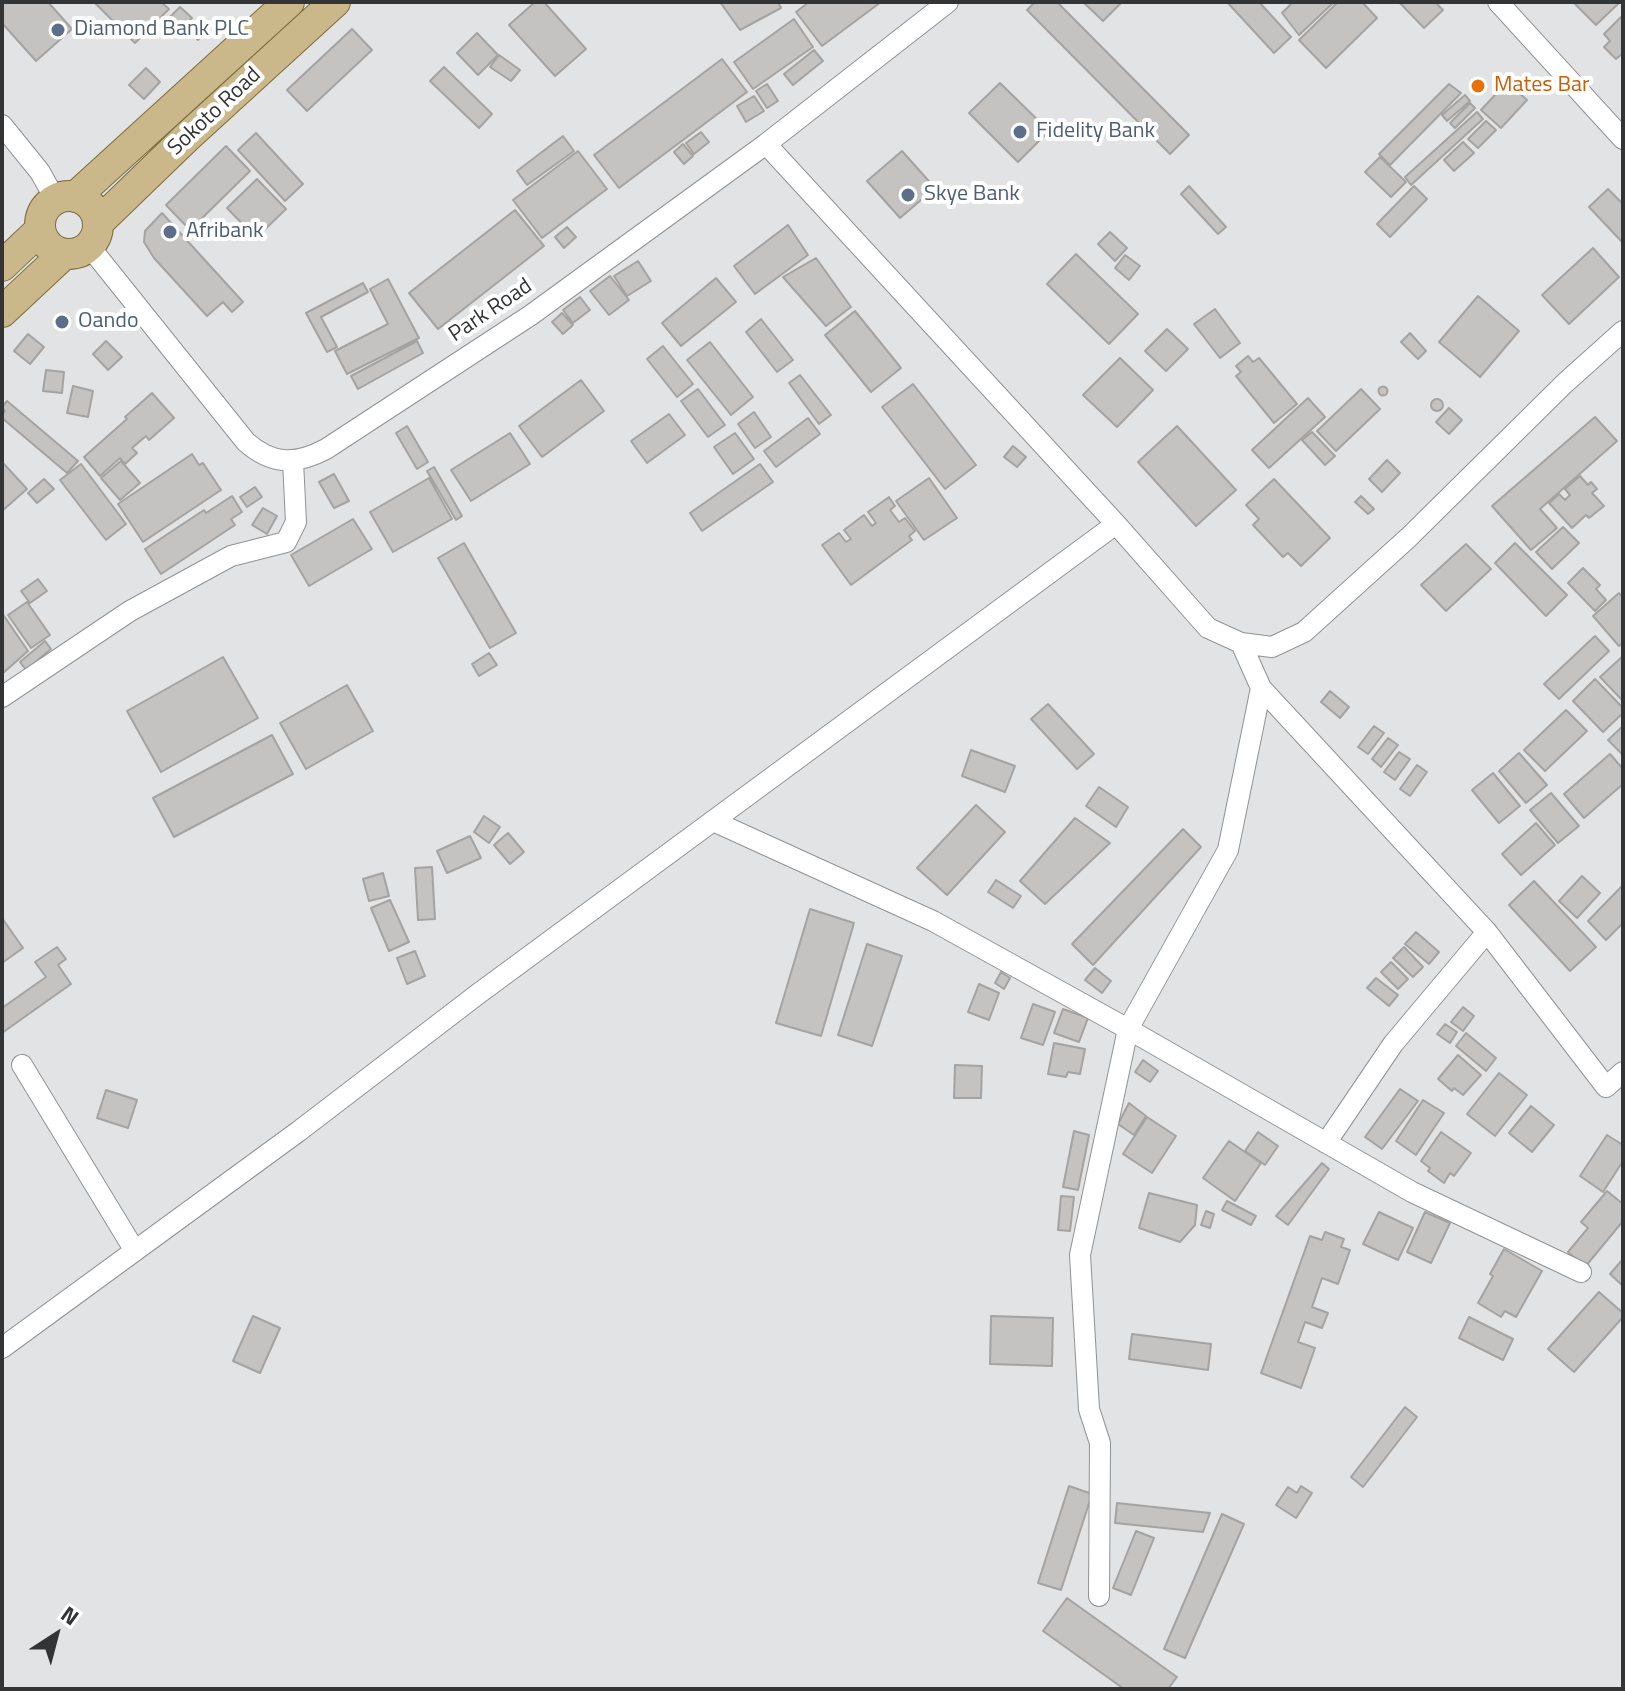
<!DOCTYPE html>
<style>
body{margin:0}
#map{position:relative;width:1625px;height:1691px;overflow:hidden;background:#e1e3e5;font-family:"Titillium Web",sans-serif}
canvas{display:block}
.frame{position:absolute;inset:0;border:4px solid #333435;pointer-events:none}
.north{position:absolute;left:16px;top:1595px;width:80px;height:80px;-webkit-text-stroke:6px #fff;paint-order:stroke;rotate:36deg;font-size:22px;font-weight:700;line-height:32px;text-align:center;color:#333435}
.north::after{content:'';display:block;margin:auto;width:28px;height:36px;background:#333435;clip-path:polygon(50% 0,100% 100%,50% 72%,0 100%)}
</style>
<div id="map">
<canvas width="1625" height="1691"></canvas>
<div class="frame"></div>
<div class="north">N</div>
</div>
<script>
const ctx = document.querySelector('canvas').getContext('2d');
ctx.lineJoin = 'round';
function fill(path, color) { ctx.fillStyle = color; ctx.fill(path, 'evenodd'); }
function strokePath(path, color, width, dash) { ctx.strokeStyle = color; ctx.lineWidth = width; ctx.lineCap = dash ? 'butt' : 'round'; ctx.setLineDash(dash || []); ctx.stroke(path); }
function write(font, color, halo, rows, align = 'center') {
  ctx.font = font + ' "Titillium Web",sans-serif'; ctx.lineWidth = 8; ctx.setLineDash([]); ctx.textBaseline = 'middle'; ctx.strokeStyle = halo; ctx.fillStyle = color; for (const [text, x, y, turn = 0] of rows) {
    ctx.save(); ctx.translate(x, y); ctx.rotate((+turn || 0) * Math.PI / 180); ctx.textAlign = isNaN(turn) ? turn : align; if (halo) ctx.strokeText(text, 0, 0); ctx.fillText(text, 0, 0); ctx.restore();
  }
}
const building = new Path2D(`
 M5,2h43l24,27 -36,32 -34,-38v-18z
 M94,2h67l8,7 -34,34z
 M535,2h9l42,47 -31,27 -46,-51z
 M720,2h58l3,6 -41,22z
 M809,2h72l-59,44 -26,-34z
 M1035,2h22l132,133 -19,19 -143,-144z
 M1083,2h39l-19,19z
 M1227,2h32l32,35 -17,16z
 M1293,2h41l-35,33 -17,-22z
 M1338,2h24l15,16 -51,50 -27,-28z
 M1399,2h36l8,8 -19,18z
 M1573,2h45l1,1 -23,22z
 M180,7l12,11 -15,15 -12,-11z
 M1623,15v38l-7,6 -12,-12 6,-6 -6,-7z
 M794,19l19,28 -60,42 -19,-27z
 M195,23l10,9 -7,8 -10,-9z
 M352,29l20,21 -65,61 -20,-21z
 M477,33l21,22 -20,20 -21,-22z
 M814,50l9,11 -30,24 -9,-11z
 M499,55l21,15 -9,11 -21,-14z
 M722,59l25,33 -128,96 -25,-33z
 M444,67l48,47 -13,14 -49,-47z
 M146,68l14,14 -16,17 -15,-14z
 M1507,82l20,18 -26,28 -20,-18z
 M1000,83l49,48 -31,31 -49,-49z
 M767,84l11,17 -11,7 -11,-17z
 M1449,84l12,9 -71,72 -11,-11z
 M1465,95l5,6 -23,20 -5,-6z
 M754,96l10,15 -18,11 -9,-16z
 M1470,103l5,5 -20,20 -5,-5z
 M1477,112l6,7 -72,66 -6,-8z
 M1486,121l10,9 -18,18 -10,-9z
 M701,132l8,10 -15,12 -8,-11z
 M256,133l47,51 -18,17 -47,-51z
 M563,136l11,15 -47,34 -10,-14z
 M1463,142l11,11 -20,18 -10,-11z
 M683,144l10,12 -9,8 -10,-12z
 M226,146l24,25 -60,59 -24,-25z
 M578,151l29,38 -65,49 -29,-38z
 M902,151l33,37 -35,30 -33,-37z
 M1380,157l26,25 -15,15 -26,-25z
 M257,179l29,30 -30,29 -29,-30z
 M1189,186l37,41 -8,7 -37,-40z
 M1414,186l13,13 -37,38 -13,-13z
 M1608,189l15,15v39l-34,-36z
 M515,210l29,36 -106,83 -29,-36z
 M162,213l81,89 -11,10 -9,-10 -16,14 -53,-58 -10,-16 1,-11z
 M788,225l20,30 -53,39 -21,-28z
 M567,227l9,10 -12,11 -9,-11z
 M1110,232l17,16 -12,13 -17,-17z
 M1593,248l26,29 -50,47 -27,-29z
 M1076,254l62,60 -29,30 -62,-60z
 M1125,255l15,11 -11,14 -14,-12z
 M816,258l35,49 -25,19 -43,-49z
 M638,261l13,20 -24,15 -13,-20z
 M610,276l19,24 -20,15 -19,-24z
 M716,278l20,24 -55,44 -19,-23z
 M388,279l31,59 -72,36 -12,-23 53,-27 -18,-35z
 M363,283l5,9 -47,25 16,30 -10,5 -21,-39z
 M1478,296l41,35 -39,46 -41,-35z
 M580,297l10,13 -17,13 -10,-13z
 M1215,309l25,34 -20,15 -26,-34z
 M855,311l46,57 -30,24 -46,-57z
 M562,313l11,12 -10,9 -11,-12z
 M761,319l32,41 -16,12 -31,-40z
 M1167,329l21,20 -22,22 -21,-20z
 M1410,333l16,18 -8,8 -17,-17z
 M28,334l16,13 -14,17 -16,-13z
 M106,341l16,16 -14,13 -15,-16z
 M417,341l6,12 -65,36 -7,-13z
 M710,342l43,55 -22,18 -44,-55z
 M663,346l30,38 -16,13 -30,-38z
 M1248,356l5,6 6,-4 38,46 -23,19 -38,-47 5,-4 -5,-6z
 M1120,358l33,32 -36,37 -34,-32z
 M46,370l18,2 -2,21 -19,-2z
 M800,375l31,40 -12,9 -30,-41z
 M581,380l23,31 -62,46 -23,-31z
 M913,384l63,81 -31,24 -63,-82z
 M73,386l20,5 -5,26 -21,-4z
 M1378.5 391a4.5 4.5 0 1 1 9 0a4.5 4.5 0 1 1-9 0Z
 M698,389l27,36 -17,12 -27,-36z
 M1361,389l19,20 -44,42 -19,-20z
 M152,393l22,25 -25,22 -3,-4 -14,12 5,5 -12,11 -5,-6 -20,18 -16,-19 43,-38 -2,-2z
 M1308,398l17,19 -56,51 -17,-18z
 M1431 405a6 6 0 1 1 12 0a6 6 0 1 1-12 0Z
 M7,401l71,60 -11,12 -65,-55v-3l3,-4 -3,-4z
 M1449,408l13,12 -13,14 -13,-12z
 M754,412l17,25 -16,11 -17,-24z
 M669,414l16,21 -38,28 -16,-22z
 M1595,417l22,24 -77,68 17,19 -26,22 -39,-44z
 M808,418l12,16 -44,33 -12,-16z
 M407,426l21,36 -11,7 -21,-36z
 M1177,426l59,64 -40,36 -58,-64z
 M1312,432l23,24 -10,9 -23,-25z
 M510,433l20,31 -59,37 -20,-31z
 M735,433l19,26 -21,15 -19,-27z
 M1013,446l13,11 -9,10 -13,-10z
 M192,454l7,11 4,-2 18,27 -78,52 -25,-38z
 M1387,460l13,13 -18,19 -13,-13z
 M121,461l19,22 -20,17 -19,-22z
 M4,464l23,25 -25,22v-45z
 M81,464l45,60 -20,16 -46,-60z
 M760,464l13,18 -71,49 -12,-18z
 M434,467l28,49 -6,4 -29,-49z
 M334,474l15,27 -15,7 -15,-26z
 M1580,476l8,9 3,-3 6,7 -5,4 12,13 -15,12 -3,-3 -14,13 -23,-25 10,-9 6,6 5,-5 -5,-6z
 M429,478l23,41 -59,33 -23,-40z
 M929,478l28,40 -33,22 -28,-39z
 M44,479l10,10 -17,14 -9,-10z
 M1274,479l56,59 -29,28 -13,-13 -5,4 -30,-32 6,-6 -13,-14z
 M255,487l7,10 -15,10 -7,-10z
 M232,496l10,16 -11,7 4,6 -74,49 -16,-25 59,-39 2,3z
 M1361,496l13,13 -6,5 -13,-12z
 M889,497l6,9 -5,4 9,12 6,-4 10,13 -6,5 3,4 -61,45 -29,-40 17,-12 7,9 5,-3 -7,-9 20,-15 8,11 4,-3 -8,-11z
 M263,508l14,8 -10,18 -15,-9z
 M353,519l19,30 -63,37 -18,-31z
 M1563,527l16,16 -27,26 -16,-17z
 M464,543l52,90 -26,15 -52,-90z
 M1515,543l52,52 -21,21 -51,-53z
 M1466,544l25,25 -45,42 -25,-26z
 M1583,568l17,17 -4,4 10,11 -11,11 -27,-28z
 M38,579l9,12 -17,12 -9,-12z
 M1619,593l4,5v45l-4,3 -26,-30z
 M27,602l23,33 -19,13 -23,-33z
 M2,613l26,38 -26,23z
 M1595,636l14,15 -50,48 -15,-15z
 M45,641l6,8 -25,21 -6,-8z
 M489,653l8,12 -18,11 -7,-12z
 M1623,656v45l-23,-24z
 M223,657l35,61 -97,54 -34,-61z
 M1595,679l28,29v5l-20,19 -30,-31z
 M347,685l26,46 -67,38 -26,-46z
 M1330,691l19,16 -9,11 -19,-16z
 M1048,704l46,50 -17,15 -46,-50z
 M1566,710l21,21 -42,40 -21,-21z
 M1374,726l10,7 -16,21 -10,-7z
 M1623,726v29l-15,-15z
 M272,735l21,39 -119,63 -21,-39z
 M1388,738l10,7 -17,22 -9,-8z
 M971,750l44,16 -10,26 -43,-16z
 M1399,752l11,7 -15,21 -11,-8z
 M1519,753l28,32 -21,18 -27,-32z
 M1610,754l13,15v15l-39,34 -20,-24z
 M1417,765l10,7 -17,24 -10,-7z
 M1493,773l27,33 -21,17 -27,-33z
 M1099,787l29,20 -12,20 -30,-21z
 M1551,793l28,33 -21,17 -28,-33z
 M976,805l29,27 -58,63 -30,-27z
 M484,816l16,11 -11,16 -15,-11z
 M1075,818l35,25 -65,61 -25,-23z
 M1536,823l19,22 -34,30 -19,-21z
 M1183,829l18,18 -108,118 -21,-21z
 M508,833l16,19 -14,12 -16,-19z
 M470,836l11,22 -34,15 -10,-22z
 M432,867l3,52 -17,1 -3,-52z
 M383,873l6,23 -20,5 -6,-22z
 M1582,876l18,17 -23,25 -18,-17z
 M996,880l25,16 -8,12 -25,-16z
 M1534,881l62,66 -26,24 -61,-66z
 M1623,885v38l-17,17 -18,-19z
 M390,900l19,42 -20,9 -18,-43z
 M810,909l44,14 -33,113 -45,-13z
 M2,918l21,30 -21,15z
 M1416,932l23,20 -10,12 -24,-20z
 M867,944l35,12 -30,90 -34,-11z
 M57,947l9,12 -8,6 13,19 -69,49v-25l44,-31 -11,-15z
 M1404,947l19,20 -10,10 -20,-19z
 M415,951l10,25 -18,8 -10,-26z
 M1391,962l17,17 -10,10 -17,-17z
 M1095,968l16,13 -9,12 -17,-13z
 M1001,972l9,6 -6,11 -9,-6z
 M1376,978l22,17 -9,11 -22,-18z
 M979,984l20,9 -10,27 -21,-8z
 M1033,1004l22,8 -12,33 -22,-7z
 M1463,1007l11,9 -11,15 -12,-9z
 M1063,1009l25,9 -9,24 -25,-9z
 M1445,1024l12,8 -7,11 -13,-9z
 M1466,1033l30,25 -10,13 -30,-25z
 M1054,1043l31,6 -5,25 -12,-2 -2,5 -18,-3z
 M1458,1055l23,20 -18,20 -9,-7 -2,3 -14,-12z
 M1143,1060l15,11 -8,11 -15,-10z
 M955,1065l27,1 -1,32h-27z
 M1499,1073l28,22 -32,41 -28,-22z
 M1400,1089l18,12 -36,48 -17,-12z
 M106,1090l31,10 -9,28 -31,-10z
 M1423,1100l21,13 -28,42 -20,-14z
 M1129,1103l17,13 -12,19 -16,-11z
 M1531,1106l23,19 -22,27 -23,-19z
 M1147,1117l29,19 -24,37 -29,-19z
 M1074,1131l15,4 -11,55 -15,-3z
 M1258,1132l20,14 -13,19 -20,-14z
 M1441,1132l30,21 -17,23 -4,-3 -6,10 -16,-12 2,-3 -9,-7z
 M1607,1135l16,10v16l-20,31 -23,-16z
 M1229,1141l32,22 -26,38 -32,-23z
 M1322,1163l7,6 -41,56 -12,-9z
 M1607,1191l16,13v17l-38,46 -17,-15 20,-24 -7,-6z
 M1149,1193l48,12 -2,20 -15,17 -41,-14z
 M1061,1196l13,1 -4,34 -12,-1z
 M1227,1201l29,15 -5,9 -29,-15z
 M1206,1211l8,3 -4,14 -9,-3z
 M1379,1212l34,16 -15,32 -35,-16z
 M1425,1212l25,11 -19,40 -24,-11z
 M1325,1232l19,7 -3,8 9,3 -12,34 -16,-6 -10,29 16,6 -6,15 -17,-6 -7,20 17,6 -14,40 -40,-15 49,-137 12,4z
 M1504,1249l38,22 -26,46 -11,-6 -4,6 -23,-14 15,-27 -3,-2z
 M1623,1259v27l-13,-12z
 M1599,1292l24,21v4l-49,55 -26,-23z
 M253,1316l27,12 -20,45 -27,-12z
 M991,1316l62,2 -1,48 -62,-2z
 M1469,1317l44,22 -10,21 -44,-22z
 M1132,1334l79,10 -3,26 -79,-11z
 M1405,1407l12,10 -54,70 -12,-10z
 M1069,1486l23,8 -31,96 -23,-7z
 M1301,1486l11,7 -16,25 -20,-13 12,-18 9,6z
 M1117,1503l93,10 -7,19 -88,-9z
 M1222,1514l22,10 -59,134 -21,-9z
 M1136,1531l18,7 -23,57 -18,-7z
 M1067,1598l110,79 -9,12h-44l-81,-58z`);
const street = new Path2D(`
 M1498,2l125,137
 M2,125l38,47 15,27
 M766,144l350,380 92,104 33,15 31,4 32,-15 104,-94 157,-155 58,-52
 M89,246l157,196c26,23 50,23 80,7l205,-134 235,-171 182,-142
 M1241,643l20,45 226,244 119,155 17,-15
 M2,697l128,-86 101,-55 55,-14 10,-20 -3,-61
 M713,821l220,100 195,108 284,163 169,80
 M22,1065l113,186
 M1326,1143l67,-99 94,-112
 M2,1348l297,-217 179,-137 638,-470
 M1099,1596l1,-153 -11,-34 -9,-154 48,-226 100,-179 33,-162`);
const primary = new Path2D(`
 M40 225a29 29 0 1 1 58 0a29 29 0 1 1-58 0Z
 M75,197l214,-195
 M98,223l88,-85 149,-136
 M2,266l38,-36
 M2,312l62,-58`);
const markers = [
 [58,30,8,"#5c6f8a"],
 [1478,86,8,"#e8710a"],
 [1020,132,8,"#5c6f8a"],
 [908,195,8,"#5c6f8a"],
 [170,232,8,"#5c6f8a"],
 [62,322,8,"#5c6f8a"]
];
const serviceNames = [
 ["Diamond Bank PLC",74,30],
 ["Fidelity Bank",1036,132],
 ["Skye Bank",924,195],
 ["Afribank",186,232],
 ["Oando",78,322]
];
const foodNames = [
 ["Mates Bar",1494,86]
];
const streetNames = [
 ["Sokoto Road",215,112,-43],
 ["Park Road",491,311,-34]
];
fill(building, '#c4c3c1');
strokePath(building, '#a5a3a1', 2);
strokePath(street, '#919294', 22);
strokePath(primary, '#7e6b3b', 32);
strokePath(street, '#fff', 20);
strokePath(primary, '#cab88b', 30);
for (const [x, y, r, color] of markers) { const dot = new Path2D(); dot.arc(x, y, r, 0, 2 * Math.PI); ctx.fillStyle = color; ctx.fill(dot); strokePath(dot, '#fff', 3); }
write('22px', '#4e5e75', '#fff', serviceNames, 'left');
write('22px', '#c56008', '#fff', foodNames, 'left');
write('22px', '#333435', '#fff', streetNames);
</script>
